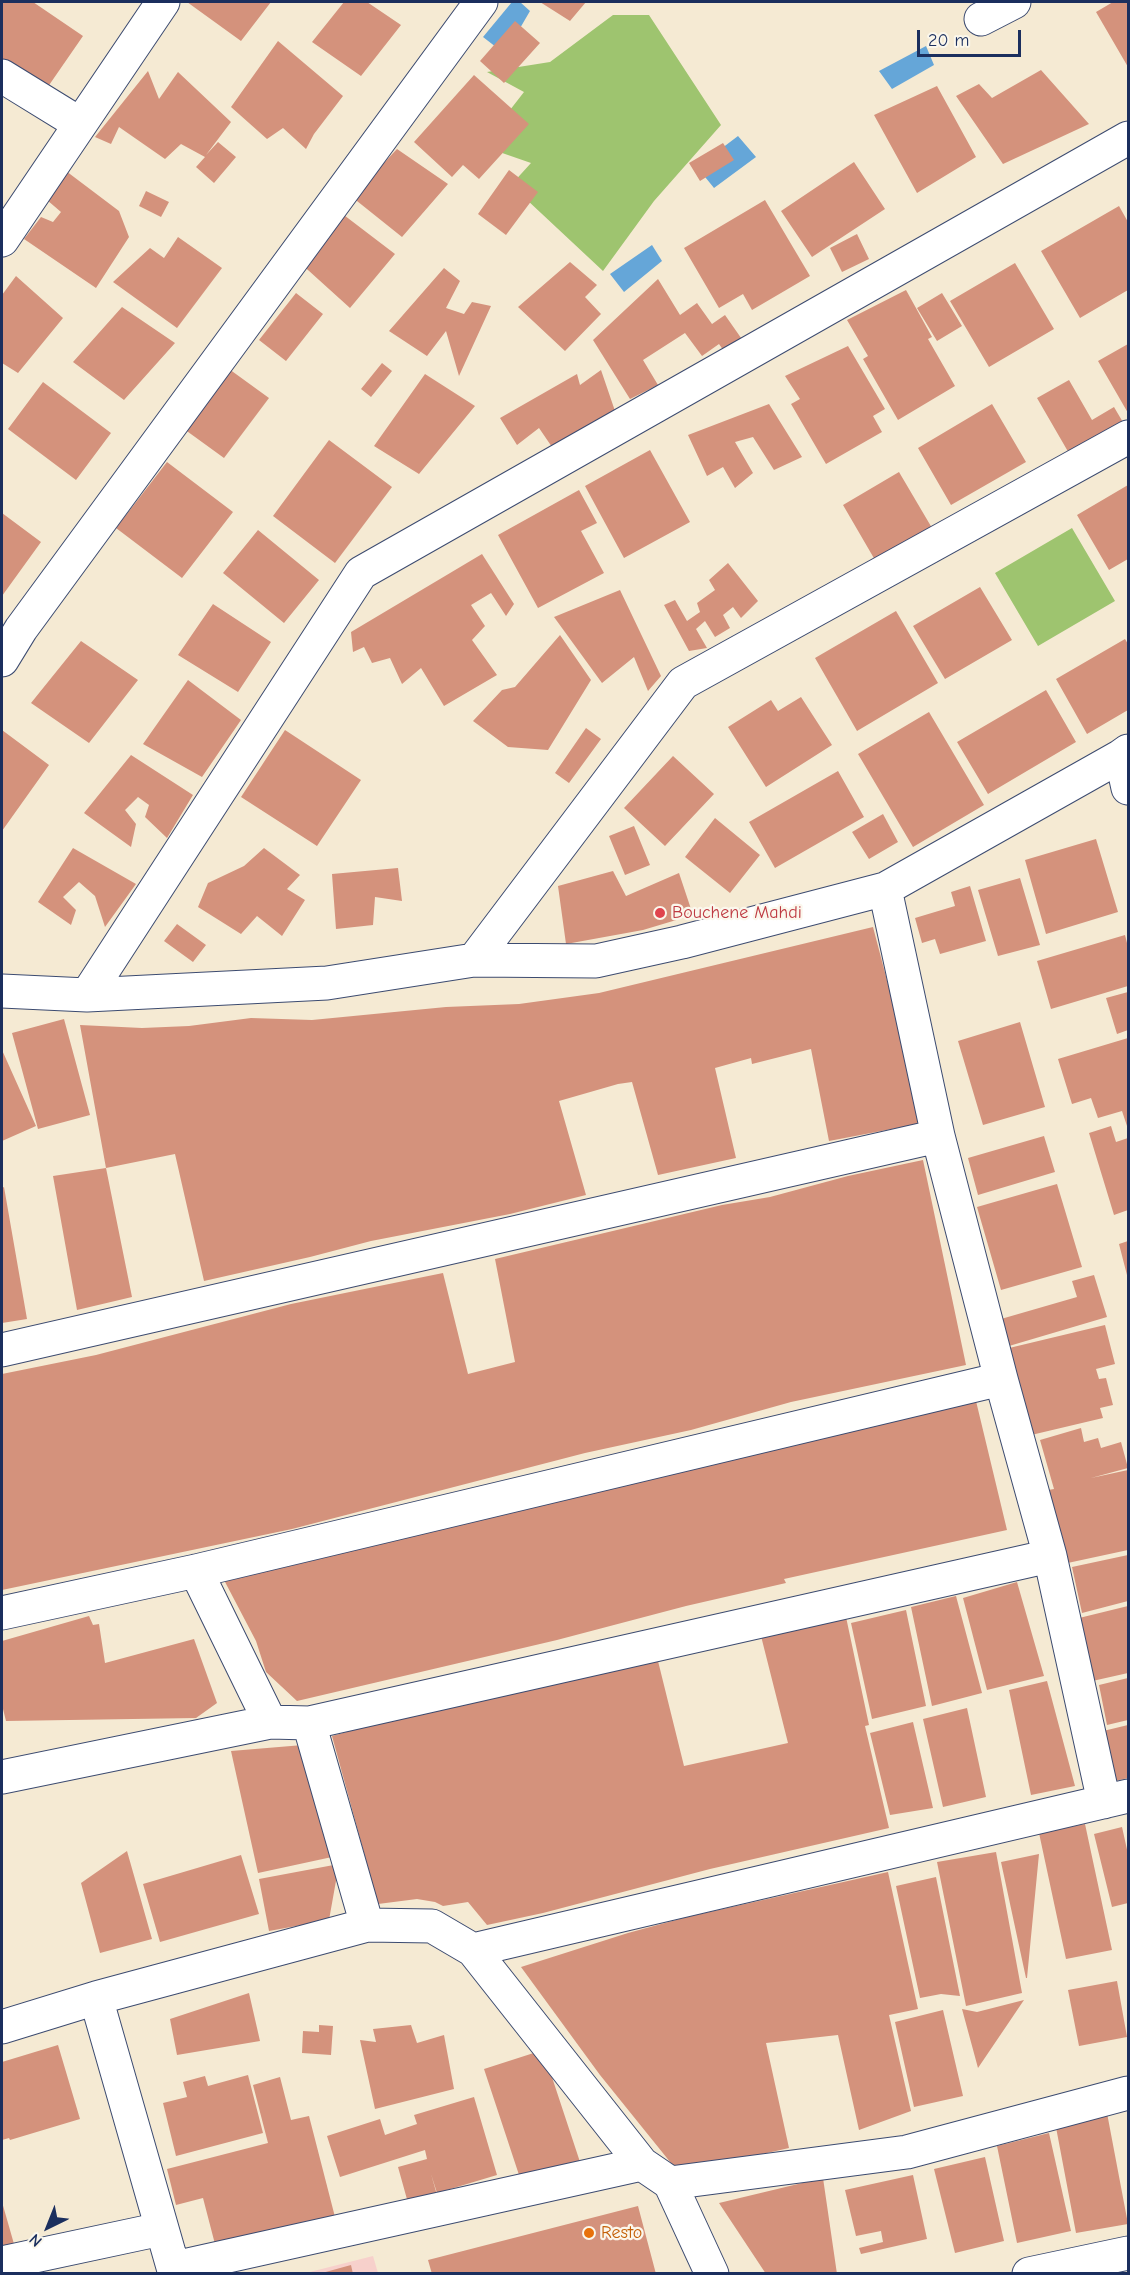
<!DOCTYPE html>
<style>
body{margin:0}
#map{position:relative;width:1130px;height:2275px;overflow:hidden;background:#f5ead3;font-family:"Comic Neue",sans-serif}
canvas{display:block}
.frame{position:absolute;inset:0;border:3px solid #1b2f5e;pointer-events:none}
.north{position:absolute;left:18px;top:2197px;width:60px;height:60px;-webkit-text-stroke:4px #fbf7ec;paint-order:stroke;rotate:223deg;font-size:16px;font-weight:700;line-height:24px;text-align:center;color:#1b2f5e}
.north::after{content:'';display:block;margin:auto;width:21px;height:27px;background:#1b2f5e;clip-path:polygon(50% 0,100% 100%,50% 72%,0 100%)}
.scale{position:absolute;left:917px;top:30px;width:104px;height:27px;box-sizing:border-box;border:3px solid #1b2f5e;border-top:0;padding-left:8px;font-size:18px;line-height:21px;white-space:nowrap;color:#1b2f5e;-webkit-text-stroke:4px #fbf7ec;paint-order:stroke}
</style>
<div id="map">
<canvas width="1130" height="2275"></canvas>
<div class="frame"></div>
<div class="north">N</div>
<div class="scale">20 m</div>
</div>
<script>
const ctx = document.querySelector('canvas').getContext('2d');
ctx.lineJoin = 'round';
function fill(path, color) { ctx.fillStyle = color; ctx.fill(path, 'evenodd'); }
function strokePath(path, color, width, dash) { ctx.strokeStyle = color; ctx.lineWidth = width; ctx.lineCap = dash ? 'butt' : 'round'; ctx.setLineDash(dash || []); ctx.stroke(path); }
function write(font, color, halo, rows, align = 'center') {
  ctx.font = font + ' "Comic Neue",sans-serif'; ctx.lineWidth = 4.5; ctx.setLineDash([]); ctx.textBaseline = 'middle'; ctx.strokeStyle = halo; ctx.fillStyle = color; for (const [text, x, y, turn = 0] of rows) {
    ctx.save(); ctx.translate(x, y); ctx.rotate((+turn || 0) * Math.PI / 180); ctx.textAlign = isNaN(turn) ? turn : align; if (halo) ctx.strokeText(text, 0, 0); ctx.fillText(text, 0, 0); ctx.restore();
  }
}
const built = new Path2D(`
 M373,2256l5,17 -76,1z`);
const green = new Path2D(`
 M613,15h36l72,110 -67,76 -51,70 -92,-86 20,-22 -49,-17 42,-54 -37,-20 63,-10z
 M1072,528l43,73 -77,45 -43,-73z`);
const water = new Path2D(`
 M512,2h8l10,9 -25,43 -22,-17z
 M926,46l8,19 -42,24 -13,-18z
 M738,136l18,21 -42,31 -17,-21z
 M652,245l10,16 -38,31 -14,-18z`);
const building = new Path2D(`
 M2,2h31l50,34 -38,55 -43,-30z
 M187,2h84l-30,39z
 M344,2h23l34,23 -40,51 -49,-34z
 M540,2h46l-16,19z
 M1113,2h15v65l-32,-55z
 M515,21l25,22 -36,40 -24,-22z
 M278,41l65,55 -29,38 -8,15 -23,-21 -16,11 -36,-32z
 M1041,70l48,54 -86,40 -47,-68 23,-12 13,14z
 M148,71l11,28 19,-27 53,50 -25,33 12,-13 18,15 -22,26 -18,-16 9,-10 -24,-13 -16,15 -46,-32 -8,17 -16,-7z
 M474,75l55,49 -50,55 -16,-14 -11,12 -38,-35z
 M937,86l39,71 -59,36 -43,-78z
 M723,143l11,17 -34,21 -11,-18z
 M397,149l51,35 -46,53 -50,-40z
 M854,162l31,47 -73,48 -31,-46z
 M509,170l29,22 -32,43 -28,-21z
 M66,171l53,40 10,26 -33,51 -72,-49 17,-22 12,5 8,-10 -14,-12z
 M146,191l23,11 -8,15 -22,-11z
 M765,200l45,76 -58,34 -9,-16 -24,14 -35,-60z
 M1119,206l9,16v68l-48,28 -39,-67z
 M336,209l59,45 -45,54 -52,-47z
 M857,234l12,25 -27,13 -12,-24z
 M178,237l44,31 -45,60 -64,-46 37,-34 14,10z
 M570,262l27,23 -12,12 16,17 -36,37 -47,-44z
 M1015,263l39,66 -65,38 -39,-66z
 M444,268l16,13 -14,27 18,6 8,-12 19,4 -32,70 -13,-45 -19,25 -38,-25z
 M16,276l47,42 -45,55 -16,-10v-68z
 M658,279l22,36 17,-12 15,21 13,-9 21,30 -18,12 -9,-13 -17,12 -17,-23 -42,27 15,25 -28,14 -37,-59z
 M906,290l26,47 -4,2 27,47 -57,34 -35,-61 5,-3 -21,-36z
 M296,293l27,21 -37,47 -27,-21z
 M942,293l20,33 -25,15 -20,-33z
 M122,307l53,36 -51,57 -51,-38z
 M1128,344v69l-30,-52z
 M848,346l37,63 -12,7 9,16 -56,32 -35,-60 9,-5 -15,-23z
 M382,363l10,8 -21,26 -10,-8z
 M229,369l40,29 -45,60 -40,-29z
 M601,370l14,41 -63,36 -13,-19 -22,17 -17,-27 77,-44 3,11z
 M425,374l50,32 -56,68 -45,-28z
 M1069,380l23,40 22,-13 10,17 -54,31 -33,-57z
 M43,382l68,51 -35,47 -68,-51z
 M769,404l33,53 -28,13 -21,-33 -18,5 18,31 -18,15 -12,-21 -16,9 -19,-41z
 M992,404l34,58 -75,43 -33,-57z
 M329,440l63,47 -57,76 -62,-47z
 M650,450l40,72 -66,36 -39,-72z
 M167,462l66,50 -51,66 -66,-50z
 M899,472l33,56 -57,32 -32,-55z
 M1128,485v74l-19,11 -32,-55z
 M579,490l18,33 -16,8 23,42 -66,35 -40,-73z
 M2,513l39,29 -39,54z
 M258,530l61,50 -35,43 -61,-50z
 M482,554l32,50 -8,12 -15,-23 -20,12 14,21 -13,14 25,35 -53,31 -23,-38 -19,16 -12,-26 -18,5 -8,-16 -11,5 -2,-20z
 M728,563l30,38 -17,17 -8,-11 -10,8 7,13 -15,9 -10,-16 -9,8 11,19 -18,3 -25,-46 11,-5 12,21 13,-9 -3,-9 18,-13 -6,-10z
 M980,587l32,53 -67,39 -32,-53z
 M620,590l41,86 -13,15 -14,-34 -32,26 -48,-66z
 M213,604l58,38 -33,50 -60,-37z
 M896,611l42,72 -81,48 -42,-73z
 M560,635l31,45 -43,70 -40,-3 -35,-26 29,-31 13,-3z
 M1125,639l3,5v66l-41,24 -31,-55z
 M81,641l57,39 -49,63 -58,-40z
 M188,680l53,40 -39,57 -59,-33z
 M1046,690l30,52 -88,52 -31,-52z
 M801,697l31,48 -66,42 -38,-60 43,-27 7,11z
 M929,712l55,93 -71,42 -55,-93z
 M586,728l15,11 -32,44 -14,-10z
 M2,730l47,35 -47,66z
 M285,730l76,50 -44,66 -76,-49z
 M131,755l62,40 -26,43 -22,-21 4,-12 -11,-8 -13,13 11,14 -5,23 -47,-34z
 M673,756l41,38 -49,52 -41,-38z
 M838,771l26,46 -89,51 -26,-46z
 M883,814l15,28 -29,17 -17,-27z
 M715,818l45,37 -30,38 -45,-36z
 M634,826l16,39 -25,10 -16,-39z
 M1096,839l22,73 -72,22 -21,-74z
 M73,848l63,36 -31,43 -10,-31 -16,-14 -16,15 13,13 -5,15 -33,-23z
 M264,848l36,27 -13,14 18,11 -23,36 -25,-20 -16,18 -43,-27 10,-24 36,-17z
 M398,868l4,33 -27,-4 -2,28 -37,4 -4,-55z
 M613,871l13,25 53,-23 14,42 -50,15 -77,14 -8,-58z
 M1020,878l20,67 -42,11 -20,-66z
 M970,886l16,55 -46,13 -5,-15 -13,4 -7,-25 40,-12 -4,-14z
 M177,924l29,21 -13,17 -29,-21z
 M873,927l27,103 18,94 -89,17 -18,-92 -59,15 -1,-6 -36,10 21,90 -78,17 -26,-93 -14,2 -59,17 27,94 -76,19 -139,27 -61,16 -106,24 -29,-127 -69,14 -26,-143 62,3 47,-2 62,-8 61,2 134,-13 73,-3 80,-11z
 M1125,935l3,12v39l-77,23 -14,-48z
 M1128,992v38l-11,4 -11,-36z
 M64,1019l26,96 -52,14 -26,-96z
 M1020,1022l25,85 -62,18 -25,-84z
 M1128,1038v87l-1,1 -5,-15 -24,7 -7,-20 -19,6 -14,-45z
 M2,1050l34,76 -34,15z
 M1111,1126l5,16 12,-4v72l-14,5 -25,-82z
 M1044,1136l11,36 -77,23 -10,-37z
 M923,1160l43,205 -175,37 -100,28 -106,23 -293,76 -290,61v-216l94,-19 195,-51 152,-31 25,101 47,-12 -20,-103 227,-54 48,-8 78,-21z
 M106,1168l26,129 -55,13 -24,-134z
 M1057,1184l25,83 -81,23 -24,-83z
 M4,1187l23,132 -25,4v-135z
 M1128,1241v38l-9,-35z
 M1094,1275l13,42 -98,29 -8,-27 76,-22 -5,-16z
 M1105,1325l10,39 -19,5 3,10 7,-1 7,27 -13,3 3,10 -76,18 -22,-87z
 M976,1401l31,129 -223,49 2,4 -100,23 -129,34 -260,61 -31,-29 -10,-31 -32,-61z
 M1081,1428l3,14 14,-4 3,10 20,-6 7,26 -37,10 37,-8v80l-65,14 -15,-74 6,-1 -14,-49z
 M1128,1555v46l-46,12 -10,-46z
 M1017,1582l27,94 -57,14 -24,-92z
 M956,1596l26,97 -50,13 -21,-99z
 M1128,1606v67l-40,9 -13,-63z
 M906,1610l20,96 -54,13 -21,-96z
 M89,1616l4,9 6,-1 6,39 89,-24 23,64 -21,15 -190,3 -4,-16v-64z
 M846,1617l23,108 -4,1 24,102 -179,41 -167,44 -56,12 -19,-23 -25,4 -8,-4 -18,-3 -39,5 -46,-168 124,-34 201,-45 27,109 104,-23 -27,-107z
 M1128,1678v42l-21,5 -8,-40z
 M1047,1681l28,105 -44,9 -22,-105z
 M967,1708l19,89 -43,10 -20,-88z
 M913,1722l20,86 -43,7 -20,-82z
 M1128,1725v53l-17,4 -12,-50z
 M303,1745l29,112 -74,16 -27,-122z
 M1085,1824l27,126 -46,9 -27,-126z
 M1122,1827l6,27v49l-16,4 -18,-73z
 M127,1851l25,88 -52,14 -19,-70z
 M996,1852l26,141 -56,13 -29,-144z
 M1039,1854l-12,124h-1l-25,-116z
 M241,1855l18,59 -99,28 -17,-58z
 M339,1864l-10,56 -60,11 -10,-52z
 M888,1872l30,137 -29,6 22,96 -52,19 -21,-95 -72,8 23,105 -110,25 -79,-98 -79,-108 107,-34 59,-16z
 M936,1877l24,119 -19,-2 -21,4 -24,-112z
 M1117,1981l10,56 -48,9 -11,-56z
 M249,1993l11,48 -83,14 -7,-36z
 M1024,2000l-46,68 -16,-59 15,3z
 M943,2010l20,86 -49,11 -19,-85z
 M319,2025l14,1 -2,29 -29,-2 1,-22 16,1z
 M411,2025l6,18 27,-8 10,54 -79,20 -15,-69 16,2 -3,-13z
 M58,2045l22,74 -70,21 -1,-2 -7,2v-78z
 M543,2050l37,112 -59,19 -37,-112z
 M248,2075l15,58 -87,23 -13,-53 24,-6 -4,-15 22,-6 3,10z
 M280,2077l11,43 18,-4 26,101 -119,31 -13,-50 -27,7 -9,-36 101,-26 -15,-58z
 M474,2097l23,78 -60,18 -6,-19 8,28 -29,8 -12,-43 29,-8 -2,-9 -85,27 -13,-41 53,-17 5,16 32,-11 -3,-9z
 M1107,2113l21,111 -52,9 -21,-111z
 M1049,2133l22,98 -54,12 -20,-97z
 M985,2157l19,84 -49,12 -21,-84z
 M913,2175l14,64 -66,15 -2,-6 24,-6 -2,-11 -25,5 -11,-46z
 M823,2178l14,96h-71l-47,-71z
 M2,2202l14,49 -14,4z
 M638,2206l18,68h-224l-4,-14z
 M351,2265l2,9h-31v-1z`);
const minor = new Path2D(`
 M981,19l33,-17
 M2,76l78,48
 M2,240l161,-238
 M2,660l19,-31 460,-627
 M1128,751l-7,5 7,32
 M885,889l53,247 63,243 49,177 54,246
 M474,960l209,-277 445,-246
 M2,991l85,4 240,-12 147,-23 122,1 86,-19 203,-53 236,-133
 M87,995l274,-422 767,-435
 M2,1350l936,-214
 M196,1571l74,151
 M2,1613l194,-42 805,-192
 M309,1723l58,202
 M2,1777l268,-55 39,1 741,-167
 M473,1950l655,-154
 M96,1998l79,276
 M2,2027l94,-29 271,-73 65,1 41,24 169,214 28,19 42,91
 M670,2183l237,-31 221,-59
 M2,2263l159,-34
 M174,2268l468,-104
 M1029,2274l99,-21`);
const markers = [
 [660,913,6,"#e0444e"],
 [589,2233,6,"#e8710a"]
];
const healthNames = [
 ["Bouchene Mahdi",672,913]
];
const foodNames = [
 ["Resto",601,2233]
];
fill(built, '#f7d0cb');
fill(green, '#9ec46f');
fill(water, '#65a6d8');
fill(building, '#d4927c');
strokePath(minor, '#3c4b70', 35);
strokePath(minor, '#fff', 33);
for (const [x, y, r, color] of markers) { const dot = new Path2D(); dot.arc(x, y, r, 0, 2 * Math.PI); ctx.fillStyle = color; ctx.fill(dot); strokePath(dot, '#fbf7ec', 2); }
write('18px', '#be3a42', '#fbf7ec', healthNames, 'left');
write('18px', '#c56008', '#fbf7ec', foodNames, 'left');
</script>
